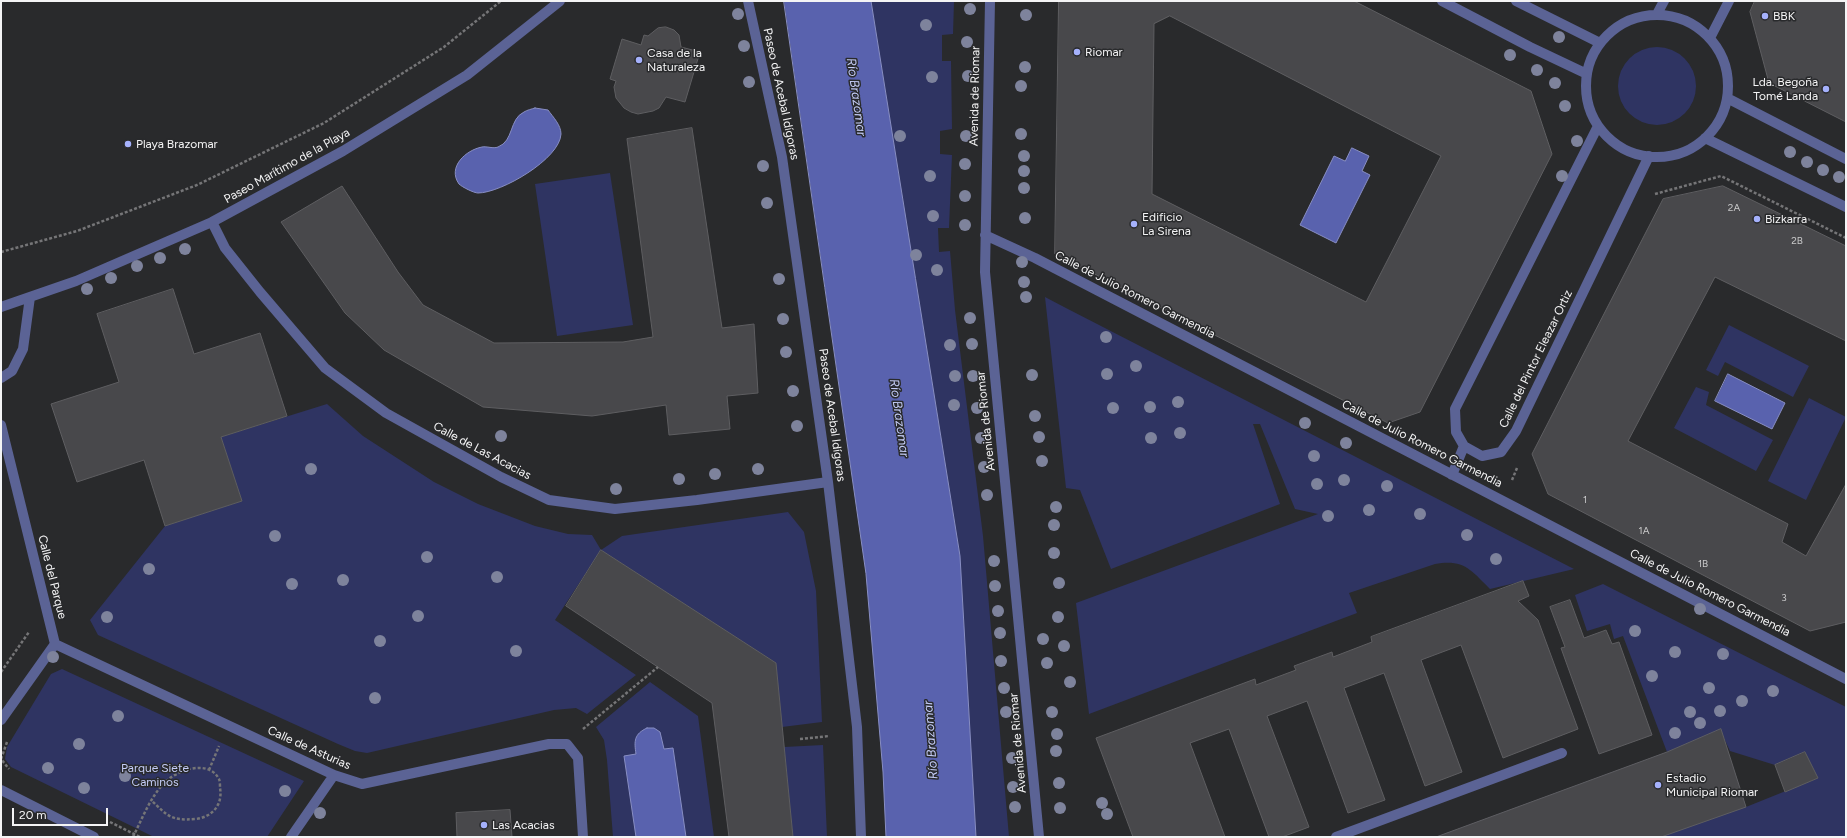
<!DOCTYPE html>
<meta charset="utf-8">
<style>
body{margin:0}
#map{position:relative;width:1847px;height:838px;overflow:hidden;background:#292a2c;font-family:Figtree,sans-serif}
canvas{display:block}
.frame{position:absolute;inset:0;border:2px solid #f4f4f5;pointer-events:none}
.scale{position:absolute;left:12px;top:808px;width:96px;height:18px;box-sizing:border-box;border:2px solid #f4f4f5;border-top:0;padding-left:5px;font-size:12px;line-height:14px;white-space:nowrap;color:#f4f4f5;-webkit-text-stroke:3px #292a2c;paint-order:stroke}
</style>
<div id="map">
<canvas width="1847" height="838"></canvas>
<div class="frame"></div>
<div class="scale">20 m</div>
</div>
<script>
const ctx = document.querySelector('canvas').getContext('2d');
ctx.lineJoin = 'round';
function fill(path, color) { ctx.fillStyle = color; ctx.fill(path, 'evenodd'); }
function strokePath(path, color, width, dash) { ctx.strokeStyle = color; ctx.lineWidth = width; ctx.lineCap = dash ? 'butt' : 'round'; ctx.setLineDash(dash || []); ctx.stroke(path); }
function write(font, color, halo, rows, align = 'center') {
  ctx.font = font + ' Figtree,sans-serif'; ctx.lineWidth = 3; ctx.setLineDash([]); ctx.textBaseline = 'middle'; ctx.strokeStyle = halo; ctx.fillStyle = color; for (const [text, x, y, turn = 0] of rows) {
    ctx.save(); ctx.translate(x, y); ctx.rotate((+turn || 0) * Math.PI / 180); ctx.textAlign = isNaN(turn) ? turn : align; if (halo) ctx.strokeText(text, 0, 0); ctx.fillText(text, 0, 0); ctx.restore();
  }
}
const green = new Path2D(`
 M871,1h83l-1,33 -11,1v26h9l1,68 -12,2v23l12,1 -3,73h-11l1,24 11,-1 5,59 28,226 26,301h-33l-16,-281z
 M1618 86a39 39 0 1 1 78 0a39 39 0 1 1-78 0Z
 M610,173l23,152 -76,11 -22,-152z
 M1045,297l19,10 510,262 -84,20c-19,-19 -26,-30 -55,-25l-86,29 8,20 -268,101 -13,-111 242,-89 -23,-5 -35,-85h-7l27,80 -169,65 -31,-79 -14,-2z
 M1729,325l80,41 -16,31 -68,-35 -7,14 -12,-6z
 M1696,387l13,5 -3,13 67,35 -17,31 -82,-43z
 M1809,398l37,19 -40,83 -38,-19z
 M327,404l36,32 71,46 44,22 57,22 33,8 24,1 9,15 21,-14 166,-24 16,20 12,59 6,131 -40,5 -6,-64 -175,-113 -46,70 81,55 -49,39 -11,-6 -22,2 -187,43 -12,-2 -17,-7 -240,-109 -8,-15 75,-94 77,-25 -21,-64z
 M1603,584l243,123v130h-410l231,-85 -44,-116 -9,3 -4,-15 -23,7 -12,-36zM1723,736l7,15 45,14 30,-13 13,26 -72,29z
 M62,669l242,112 -37,56h-113l-143,-70 -6,-8 2,-12 44,-73z
 M650,682l48,34 16,121h-101l-6,-77 -3,-20 -8,-13z
 M823,745l4,92h-34l-9,-90z`);
const water = new Path2D(`
 M784,1h87l89,555 16,281h-90l-3,-65 -17,-198z
 M535,108l13,2c5,7 13,15 13,24 -1,25 -60,59 -83,59 -4,0 -16,-6 -19,-9 -12,-17 7,-34 23,-37 5,-1 11,2 16,0 16,-6 11,-28 26,-35 3,-2 8,-3 11,-4z
 M1352,148l17,8 -7,15 8,4 -34,68 -36,-18 34,-69 11,5z
 M1728,374l57,29 -13,26 -57,-28z
 M647,728h7l6,4 4,17 9,-1 13,89h-50l-12,-81 12,-2c-2,-13 -2,-20 11,-26z`);
const building = new Path2D(`
 M1059,1h295l177,90 21,63 -132,258 -32,11 -333,-169zM1170,16l271,140 -75,146 -214,-108 2,-170z
 M1755,1h91v121l-77,-39 -19,-71z
 M666,27l8,3 5,5 2,12 19,5 -15,50 -19,-5 -7,11 -6,3 -15,3 -7,-2 -7,-4 -8,-10 -2,-11 2,-6 -6,-2 12,-40 19,6 3,-10 4,1 10,-8z
 M692,128l30,200 32,-4 4,69 -31,3 3,33 -61,6 -3,-30 -74,11 -109,-9 -99,-57 -39,-37 -64,-91 61,-36 56,86 25,33 71,38 129,-1 30,-5 -26,-198z
 M1723,186l123,60v95l-131,-64 -87,164 160,83 -6,18 24,14 40,-72v138l-36,9 -262,-137 -16,-40 131,-255z
 M173,289l21,65 66,-21 27,83 -66,21 21,64 -77,25 -21,-66 -67,22 -26,-78 68,-22 -22,-68z
 M601,550l175,113 17,174h-64l-17,-134 -146,-97z
 M1523,581l6,15 -11,5 20,19 40,109 -75,29 -42,-113 -40,15 41,112 -37,14 -41,-113 -40,15 41,112 -37,13 -41,-112 -40,15 42,111 -27,10h-13l-40,-108 -39,14 35,94h-92l-37,-99 159,-59 1,6 40,-15 -2,-4 38,-14 1,5 39,-15 -1,-5z
 M1570,600l14,38 22,-8 6,14 7,-2 33,93 -53,19 -38,-106 4,-1 -15,-40z
 M1721,729l25,78 -85,30h-225l231,-85z
 M1805,752l13,26 -33,14 -10,-27z
 M510,810l2,27h-55l-1,-24z`);
const path = new Path2D(`
 M1655,194l66,-18 125,62
 M1,252l76,-21 120,-46 127,-62 120,-76 57,-46
 M1512,480l5,-12
 M1,672l28,-40
 M583,729l75,-62
 M800,739l29,-3
 M7,742l-6,17 8,10
 M209,770l10,-24
 M110,822l30,15
 M133,837c9,-18 16,-37 30,-53 12,-13 45,-26 56,-5 1,2 1,7 1,9 3,17 -8,29 -24,31 -26,2 -28,-3 -45,-19`);
const minor = new Path2D(`
 M748,1l34,156 46,325 29,245 4,110
 M990,1l-5,271 54,565
 M1442,1l88,46 57,27
 M1516,1l84,42
 M1657,14l7,-13
 M1586 86a71 71 0 1 1 142 0a71 71 0 1 1-142 0Z
 M1710,38l19,-37
 M1727,98l119,61
 M1598,126l-143,283 1,23 8,14 18,10 19,-4 15,-21 133,-275
 M1705,138l141,69
 M212,222l13,26 35,44 65,76 61,45 115,64 48,23 66,9 82,-9 131,-18
 M985,235l50,23 811,421
 M1,307l75,-26 136,-59 131,-71 124,-76 93,-74
 M1,378l11,-7 11,-22 7,-52
 M1,425l54,219 -54,76
 M1452,475l12,-29
 M55,644l279,131 28,9 187,-40h18l11,14 5,79
 M1,790l93,47
 M291,837l43,-62
 M1336,837l226,-84`);
const trees = [
 [970,9],
 [738,14],
 [1026,15],
 [926,25],
 [1559,37],
 [967,42],
 [744,46],
 [1510,55],
 [1025,67],
 [1537,70],
 [968,76],
 [932,77],
 [749,82],
 [1555,83],
 [1021,86],
 [1565,106],
 [1021,134],
 [900,136],
 [966,136],
 [1577,141],
 [1790,152],
 [1024,156],
 [1807,162],
 [965,164],
 [763,166],
 [1823,170],
 [1024,171],
 [930,176],
 [1562,176],
 [1839,177],
 [1024,188],
 [965,196],
 [767,203],
 [933,216],
 [1025,218],
 [965,225],
 [185,249],
 [916,255],
 [160,258],
 [1022,262],
 [137,266],
 [937,270],
 [111,278],
 [779,279],
 [1024,282],
 [87,289],
 [1026,297],
 [970,318],
 [783,319],
 [1106,337],
 [972,344],
 [950,345],
 [786,352],
 [1136,366],
 [1107,374],
 [1032,375],
 [955,376],
 [973,376],
 [793,391],
 [1178,402],
 [954,405],
 [1150,407],
 [977,408],
 [1113,408],
 [1035,416],
 [1305,423],
 [797,426],
 [1180,433],
 [501,436],
 [1039,437],
 [981,438],
 [1151,438],
 [1346,443],
 [1314,456],
 [1042,461],
 [984,467],
 [311,469],
 [758,469],
 [715,474],
 [679,479],
 [1344,480],
 [1317,484],
 [1387,486],
 [616,489],
 [987,495],
 [1056,507],
 [1369,510],
 [1420,514],
 [1328,516],
 [1054,525],
 [1467,535],
 [275,536],
 [1054,553],
 [427,557],
 [1496,559],
 [994,561],
 [149,569],
 [497,577],
 [343,580],
 [1059,583],
 [292,584],
 [995,586],
 [1700,609],
 [998,611],
 [418,616],
 [107,617],
 [1058,617],
 [1635,631],
 [1000,633],
 [1043,639],
 [380,641],
 [1064,646],
 [516,651],
 [1675,652],
 [1723,654],
 [53,657],
 [1001,661],
 [1047,663],
 [1652,676],
 [1070,682],
 [1004,688],
 [1709,688],
 [1773,691],
 [375,698],
 [1742,701],
 [1720,711],
 [1006,712],
 [1052,712],
 [1690,712],
 [118,716],
 [1700,723],
 [1675,733],
 [1057,734],
 [79,744],
 [1056,751],
 [1012,758],
 [48,768],
 [125,776],
 [1059,783],
 [1013,787],
 [84,788],
 [285,791],
 [1102,803],
 [1015,807],
 [1060,808],
 [320,813],
 [1107,814]
];
const markers = [
 [1765,16,4,"#a5b1fc"],
 [1077,52,4,"#a5b1fc"],
 [639,60,4,"#a5b1fc"],
 [1826,89,4,"#a5b1fc"],
 [128,144,4,"#a5b1fc"],
 [1757,219,4,"#a5b1fc"],
 [1134,224,4,"#a5b1fc"],
 [1658,785,4,"#a5b1fc"],
 [484,825,4,"#a5b1fc"]
];
const numberNames = [
 ["2A",1734,208],
 ["2B",1797,241],
 ["1",1585,500],
 ["1A",1644,531],
 ["1B",1703,564],
 ["3",1784,598]
];
const poiNames = [
 ["BBK",1773,16],
 ["Riomar",1085,52],
 ["Casa de la",647,53],
 ["Naturaleza",647,67],
 ["Lda. Begoña",1818,82,"right"],
 ["Tomé Landa",1818,96,"right"],
 ["Playa Brazomar",136,144],
 ["Edificio",1142,217],
 ["La Sirena",1142,231],
 ["Bizkarra",1765,219],
 ["Estadio",1666,778],
 ["Municipal Riomar",1666,792],
 ["Las Acacias",492,825]
];
const streetNames = [
 ["Paseo de Acebal Idígoras",781,94,78],
 ["Avenida de Riomar",975,96,-89],
 ["Paseo Marítimo de la Playa",287,166,-29],
 ["Calle de Julio Romero Garmendia",1135,295,27],
 ["Calle del Pintor Eleazar Ortiz",1536,359,-64],
 ["Paseo de Acebal Idígoras",832,415,82],
 ["Avenida de Riomar",986,421,-96],
 ["Calle de Julio Romero Garmendia",1422,444,27],
 ["Calle de Las Acacias",482,451,28],
 ["Calle del Parque",52,577,76],
 ["Calle de Julio Romero Garmendia",1710,593,27],
 ["Avenida de Riomar",1018,743,-95],
 ["Calle de Asturias",309,748,24]
];
const parkNames = [
 ["Parque Siete",155,768],
 ["Caminos",155,782]
];
const waterNames = [
 ["Río Brazomar",856,97,82],
 ["Río Brazomar",899,418,82],
 ["Río Brazomar",931,740,-94]
];
fill(green, '#2f3462');
fill(water, '#5962ae');
strokePath(water, '#888ec3', 1);
fill(building, '#48484b');
strokePath(building, '#5e5e61', 1);
strokePath(path, '#757577', 2.5, [3, 2]);
strokePath(minor, '#5b6395', 10);
ctx.fillStyle = '#7e839c';
for (const [x, y] of trees) { ctx.beginPath(); ctx.arc(x, y, 6, 0, 2 * Math.PI); ctx.fill(); }
for (const [x, y, r, color] of markers) { const dot = new Path2D(); dot.arc(x, y, r, 0, 2 * Math.PI); ctx.fillStyle = color; ctx.fill(dot); strokePath(dot, '#292a2c', 1.5); }
write('10px', '#c9c9ca', null, numberNames);
write('12px', '#f4f4f5', '#292a2c', poiNames, 'left');
write('12px', '#f4f4f5', '#292a2c', streetNames);
write('12px', '#c4ccf7', '#292a2c', parkNames);
write('italic 13px', '#c4ccf6', '#292a2c', waterNames);
</script>
